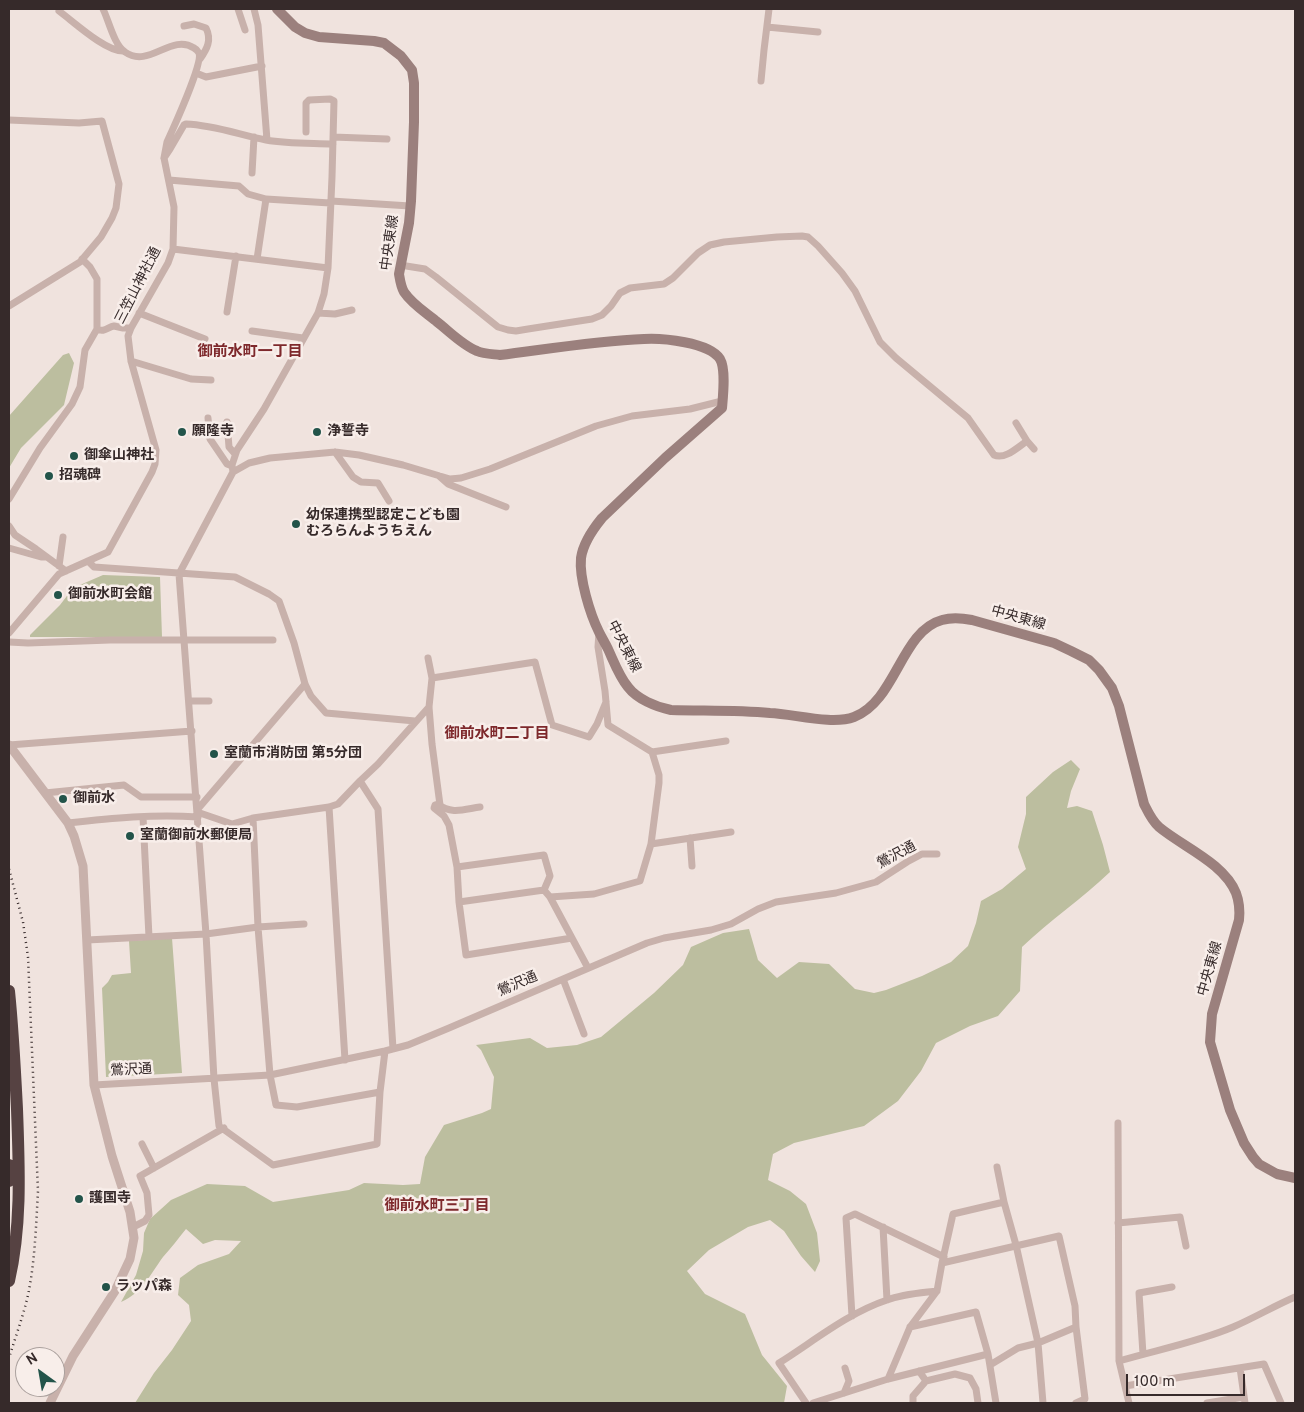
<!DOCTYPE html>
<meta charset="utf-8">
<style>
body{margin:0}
#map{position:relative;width:1304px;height:1412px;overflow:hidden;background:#f0e3de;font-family:Overpass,sans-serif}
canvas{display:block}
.frame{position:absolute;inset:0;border:10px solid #362a2a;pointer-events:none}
.north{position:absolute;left:15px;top:1347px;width:50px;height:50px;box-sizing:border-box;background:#f8eeea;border:1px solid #aaa09d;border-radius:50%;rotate:328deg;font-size:14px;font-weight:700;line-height:20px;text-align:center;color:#362a2a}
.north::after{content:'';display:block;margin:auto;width:18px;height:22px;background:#23544a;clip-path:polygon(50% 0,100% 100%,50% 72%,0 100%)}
.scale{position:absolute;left:1126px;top:1374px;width:119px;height:22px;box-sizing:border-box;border:2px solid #362a2a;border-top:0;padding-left:6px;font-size:15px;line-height:18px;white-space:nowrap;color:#362a2a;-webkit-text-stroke:4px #f8eeea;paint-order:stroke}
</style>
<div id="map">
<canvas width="1304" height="1412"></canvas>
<div class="frame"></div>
<div class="north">N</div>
<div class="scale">100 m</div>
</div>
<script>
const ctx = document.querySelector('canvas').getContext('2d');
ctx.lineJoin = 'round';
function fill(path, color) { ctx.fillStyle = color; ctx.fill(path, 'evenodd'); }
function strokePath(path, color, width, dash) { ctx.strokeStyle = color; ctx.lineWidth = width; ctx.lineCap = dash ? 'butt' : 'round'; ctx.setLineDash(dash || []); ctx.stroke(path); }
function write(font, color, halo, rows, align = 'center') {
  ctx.font = font + ' Overpass,"Noto Sans JP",sans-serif'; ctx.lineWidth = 5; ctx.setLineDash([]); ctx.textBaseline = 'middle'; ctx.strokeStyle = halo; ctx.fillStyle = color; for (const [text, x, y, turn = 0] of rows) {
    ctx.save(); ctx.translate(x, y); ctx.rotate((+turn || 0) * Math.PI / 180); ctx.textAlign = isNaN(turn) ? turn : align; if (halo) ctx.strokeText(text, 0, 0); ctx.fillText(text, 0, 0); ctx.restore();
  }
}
const green = new Path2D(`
 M69,353l5,10 -10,42 -43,43 -12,20v-52l54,-61z
 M103,575l57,2 2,60h-132v-2l30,-30 13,-17z
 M1071,760l9,9 -9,22 -4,17 10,-2 15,5 11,34 7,27c-28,27 -60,48 -88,75l-2,44 -22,25 -28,10 -34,17 -15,28 -23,30 -34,25 -70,17 -21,11 -5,26 22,11 16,13 11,29 3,28 -5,11 -14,-16 -17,-25 -14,-11 -22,7 -39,23 -22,21 18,23 40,20 17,41 25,31 -3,17h-649l19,-30 18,-23 19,-29 -2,-16 -11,-10 2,-17 18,-13 31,-11 12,-13 -26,-1 -12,4 -17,-15c-8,10 -15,19 -23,28 -13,18 -21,36 -42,45l15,-27 7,-24 1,-18 6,-14 21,-19 36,-16 38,2 28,16 76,-12 15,-7 39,2 17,-1 5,-27 19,-32 38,-12 9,-4 3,-32 -13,-27 -5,-5 54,-7 17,10 30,-3 24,-8 53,-44 29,-28 8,-18 32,-14 26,-4 9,31 19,18 22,-16 30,2 26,25 19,4 12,-3 36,-14 29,-14 17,-16 8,-23 5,-22 21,-12 24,-20 -8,-22 8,-33v-17l27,-25z
 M172,938l10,135 -76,4 -4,-89 6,-6 4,-7 19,-2 -2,-32z`);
const minor = new Path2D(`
 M238,9l7,21
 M254,9l4,16 9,115
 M59,11c15,11 46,40 64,40
 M184,26l10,-2 12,4c6,12 1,21 -6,31
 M767,27l51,5
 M196,73l10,4 56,-11
 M761,81l3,-31 5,-41
 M9,120l70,3 23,-2 17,63 -3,24 -4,10 -11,19 -21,25 -71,44
 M333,137l54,2
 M164,158l6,-9 14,-24 2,-1c28,1 54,11 80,16 22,4 45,3 67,4
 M252,173l2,-36
 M169,180l70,6 9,8 18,5 -9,60
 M266,199l64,4
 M331,201l79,5
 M173,249l155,19
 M400,265l25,4 11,8 62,50 10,3 8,1 12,-2 64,-10 10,-4 9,-9 9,-13 10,-5 34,-4 9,-6 25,-25 12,-8 14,-3 53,-5 25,-1 6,1 10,9 24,27 13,18 25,51 16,16 72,60 26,37c11,5 24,-8 33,-14
 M227,312l9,-56
 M139,313l66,26
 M318,313l17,1 17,-4
 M97,329c7,4 11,-2 17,-3l9,2h8
 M252,331l51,7
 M131,361l60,18 20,1
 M208,418l2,21 17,25 5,2
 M227,422l2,25 6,7
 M1016,423l11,18 7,8
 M335,452l18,25 8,5 17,1 11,18
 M233,472l-1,-7 5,-15 27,-41 54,-96 6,-19 4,-26 4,-91 2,-76 -4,-2 -21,1 -3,3v29
 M439,476l9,8 58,23
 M9,499l31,-51 32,-44 8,-17 5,-37 12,-21v-50l-7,-12 -8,-8
 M9,526l6,9 21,14 30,22
 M9,548l32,9h5
 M88,561l6,6 141,10 34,17 10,7 15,42 11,41 6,12 15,17 89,8
 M59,566l4,-29
 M599,632l-1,15 7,44 3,34 44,27 74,-11
 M9,633l50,-59 49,-22 44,-80 3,-8 1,-14 -25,-89 -3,-25 3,-8 37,-65 5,-14 1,-42 -10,-49 3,-16c6,-13 36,-79 32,-89 -1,-2 -3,-4 -5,-5 -23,-15 -45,21 -69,4 -11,-7 -16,-31 -22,-43
 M9,642l19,1 82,-3h163
 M428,658l4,20
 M189,701h20
 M9,745l183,-14
 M45,793l79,-8 17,12h56
 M440,805l-8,-61 -3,-37 3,-29 103,-16 17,63 37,12 8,-13 9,-22
 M329,807l16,253
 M197,810l108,-126
 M197,812l35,12 21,-6 76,-11 9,-3 22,-23
 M143,817l6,120
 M253,818l5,109 12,148 6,30 21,2 83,-15
 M68,823c44,-5 86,-9 130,-6
 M690,838l2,28
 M651,844l80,-12
 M457,867l-8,-42 -5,-9 -10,-8 1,-3 3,-1c13,11 27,5 42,3
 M544,890l6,-14 -6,-21 -87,12 2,35 7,53 106,-17
 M550,897l44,-3 46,-13 11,-37 8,-61v-8l-7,-23
 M459,902l85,-12 6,7 38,71
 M87,940l119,-6 52,-7 46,-3
 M563,979l21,55
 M393,1049l-15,-240 -18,-28 18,-17 51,-57
 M385,1051l-5,41 -3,52 -104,21 -54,-39 -5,-47 -8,-145 -27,-360 54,-102 16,-9 21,-5 65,-6 24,3 44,10 47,14 11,-1 29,-9 106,-43 36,-10 58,-7 32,-8
 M94,1085l176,-10 115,-24 23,-6 41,-17 198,-85 17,-5 47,-8 20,-6 27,-15 18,-7 60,-9 40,-11 31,-20 15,-8h15
 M1118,1123l1,238 10,42
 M142,1144l12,24
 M997,1167l7,35
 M1118,1223l62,-6 6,29
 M133,1227l12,-6 4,-6 -2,-22 -7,-17 84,-48
 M883,1227l4,73
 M942,1263l117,-27 16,70 1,21 -38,16 -20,5 -28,17
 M852,1316l-6,-98 9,-4 89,43
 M910,1327l66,-15 12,42 8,49
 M1143,1354l-4,-61 33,-6
 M1119,1361c37,-11 79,-19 114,-34 21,-9 41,-21 62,-30
 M1240,1368l5,35
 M919,1371l7,10 29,-7 15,4 6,11 2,14
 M888,1379l22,-52 27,-36 5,-28 11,-49 51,-12 12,43 22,98 5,60
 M1125,1386l139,-22 17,39
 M844,1393l5,-12 -4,-13
 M806,1403l-27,-40c35,-22 69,-50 108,-63 16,-6 34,-7 50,-9
 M813,1403l75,-24 100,-25
 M913,1403v-7l13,-15
 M1076,1403l9,-4 -9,-72
 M1207,1403l37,-6`);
const tertiary = new Path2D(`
 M9,745l59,78 6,13 9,30 11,219 18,71 18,56 4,26 -4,21 -15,32 -42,65 -23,47`);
const secondary = new Path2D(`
 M277,9l18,18 10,6 14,4 55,4 10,2 17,13 11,14 2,13v39l-3,79 -2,22 -10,51c1,6 2,13 5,18 8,12 21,20 32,29 13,10 26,24 41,30 7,3 15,3 23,4 48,-6 96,-14 144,-16 18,-1 65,3 76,20 6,10 3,37 2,49l-57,50 -63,60c-9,11 -19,26 -21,40 -2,20 9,56 18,74 3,6 6,11 9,17 6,13 11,27 20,38 9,12 28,20 43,23 33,1 66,0 99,3 24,1 62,12 84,4 42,-16 47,-86 88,-97 10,-3 20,-2 30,0l82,23 17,8 18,9 10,10 13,18 7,18 25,98c4,8 8,17 15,23 24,20 65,36 77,66 3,8 4,17 3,27l-27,94 -2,28 20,68 14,33 9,14 6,7 18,10 18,4`);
const motorway = new Path2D(`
 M9,991c4,39 6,79 8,118 2,58 5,115 -8,172
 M9,1165v16`);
const rail = new Path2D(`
 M9,869l14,53 5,35 10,234c-2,35 -3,70 -10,104 -5,22 -13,43 -19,63`);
const markers = [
 [182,432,5,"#23544a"],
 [317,432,5,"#23544a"],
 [74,456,5,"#23544a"],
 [49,476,5,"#23544a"],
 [296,524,5,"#23544a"],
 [58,595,5,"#23544a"],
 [214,754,5,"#23544a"],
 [63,799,5,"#23544a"],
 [130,836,5,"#23544a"],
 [79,1199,5,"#23544a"],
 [106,1287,5,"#23544a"]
];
const streetNames = [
 ["中央東線",391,243,-82],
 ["三笠山神社通",139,286,-63],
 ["中央東線",1018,619,16],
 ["中央東線",623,647,63],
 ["鶯沢通",897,856,-28],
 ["中央東線",1211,969,-74],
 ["鶯沢通",518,985,-23],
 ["鶯沢通",131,1071,-3]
];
const poiNames = [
 ["願隆寺",192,432],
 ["浄誓寺",327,432],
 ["御傘山神社",84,456],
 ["招魂碑",59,476],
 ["幼保連携型認定こども園",306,516],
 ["むろらんようちえん",306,532],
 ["御前水町会館",68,595],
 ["室蘭市消防団 第5分団",224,754],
 ["御前水",73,799],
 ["室蘭御前水郵便局",140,836],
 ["護国寺",89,1199],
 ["ラッパ森",116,1287]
];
const neighbourhoodNames = [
 ["御前水町一丁目",250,353],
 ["御前水町二丁目",497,735],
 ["御前水町三丁目",437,1207]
];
fill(green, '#bcbe9f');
strokePath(minor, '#c8b1ab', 7);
strokePath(tertiary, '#c8b1ab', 9);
strokePath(secondary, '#9b807d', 10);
strokePath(motorway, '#564242', 12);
strokePath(rail, '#362a2a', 2.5, [1, 4]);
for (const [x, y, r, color] of markers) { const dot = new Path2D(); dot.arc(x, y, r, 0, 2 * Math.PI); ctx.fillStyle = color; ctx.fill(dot); strokePath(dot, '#f8eeea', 2); }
write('14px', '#362a2a', '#f8eeea', streetNames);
write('bold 14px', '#362a2a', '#f8eeea', poiNames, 'left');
write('bold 15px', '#7e292c', '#f8eeea', neighbourhoodNames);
</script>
